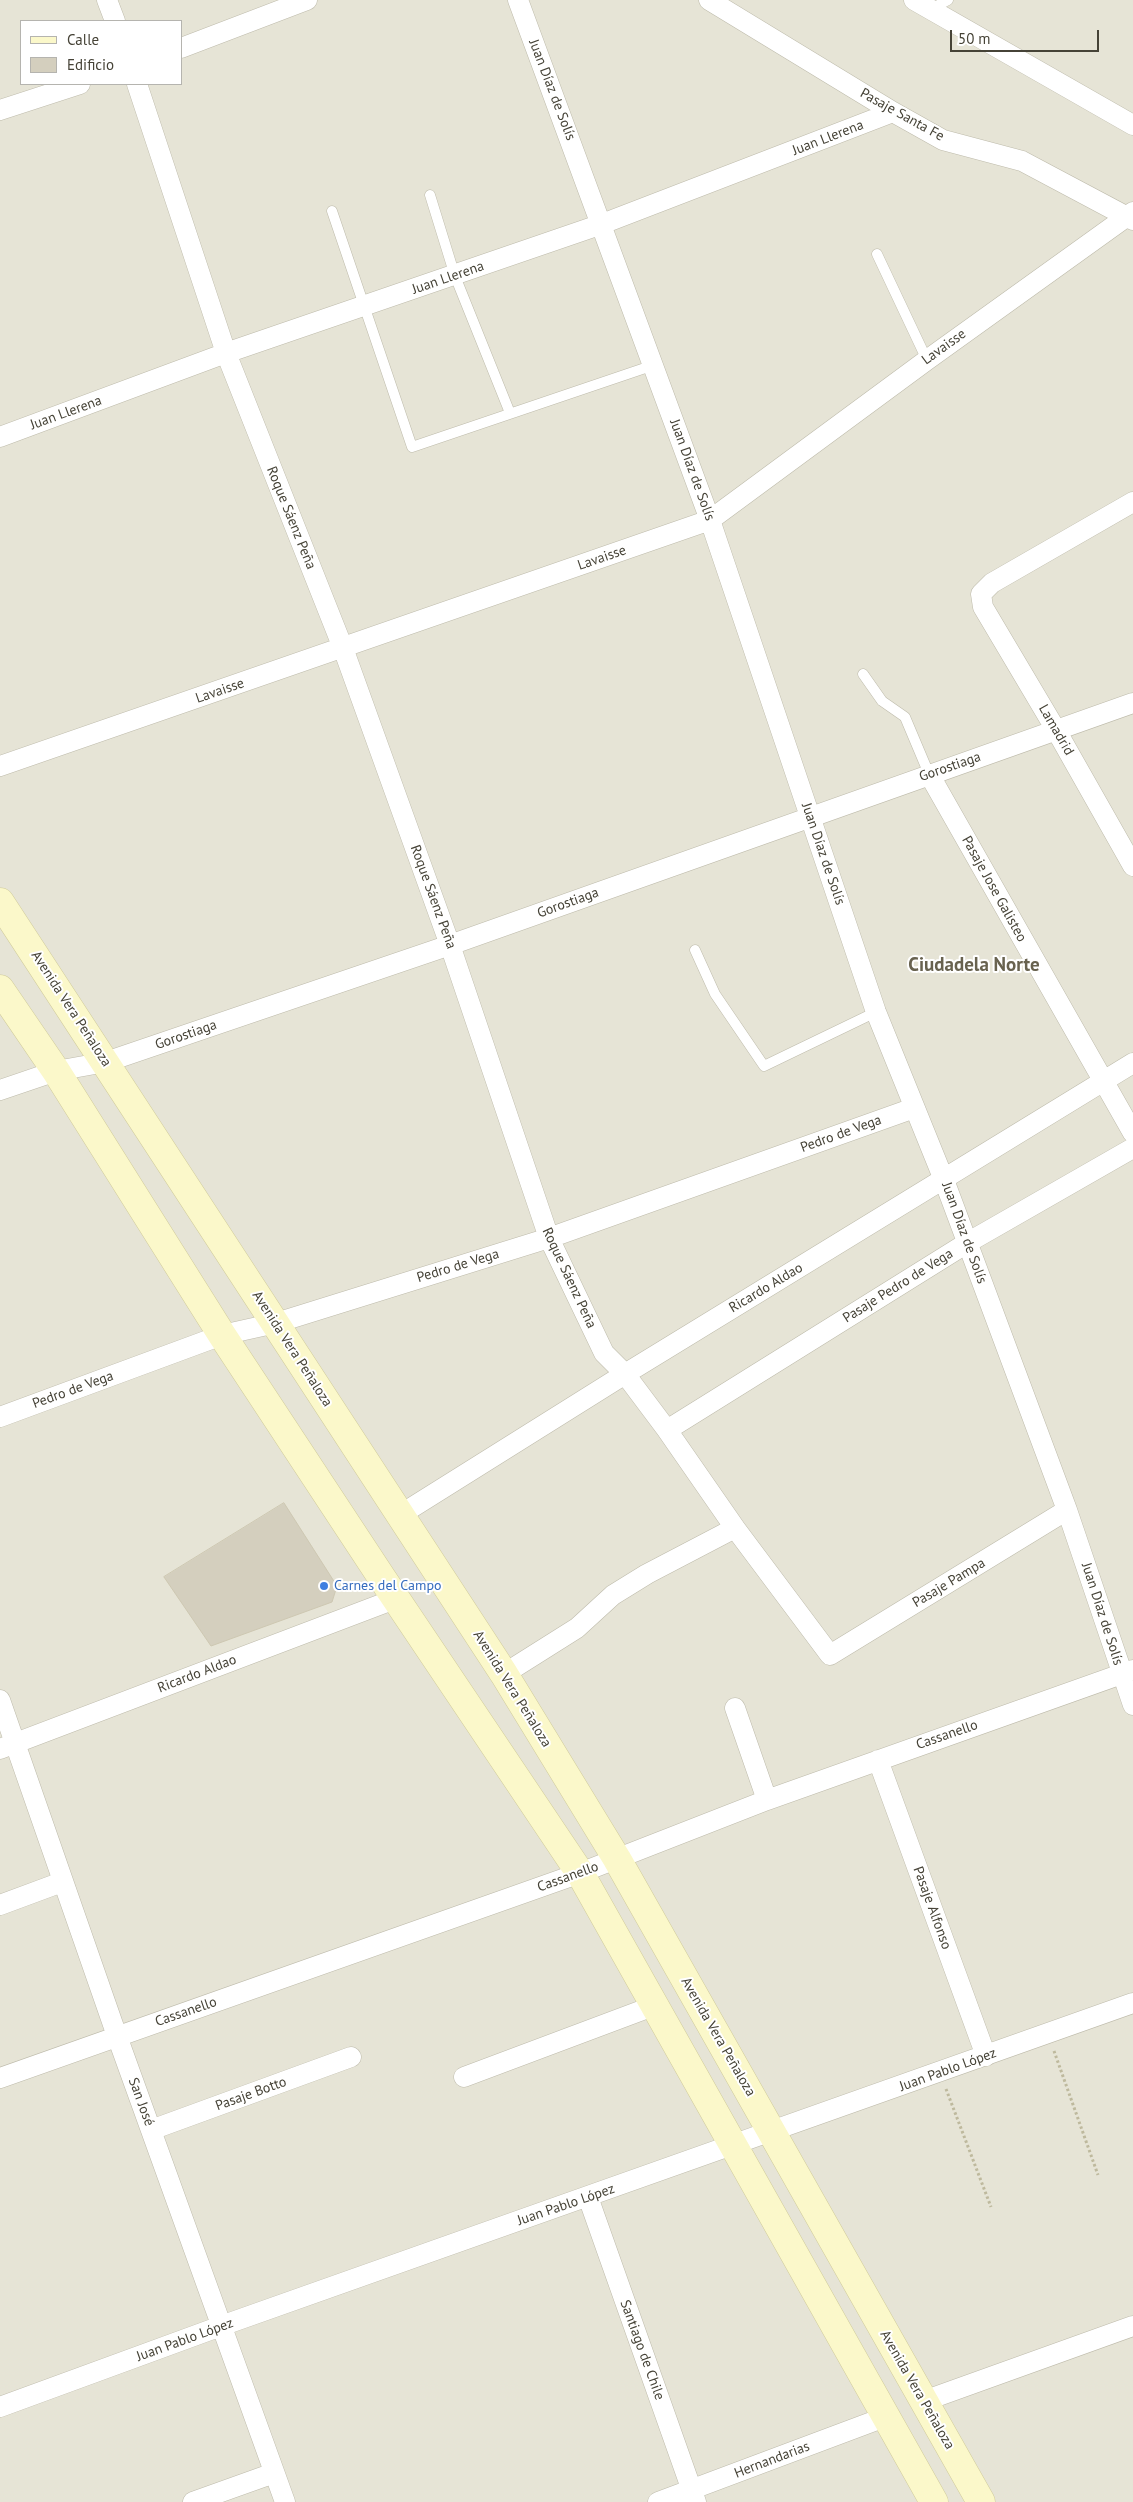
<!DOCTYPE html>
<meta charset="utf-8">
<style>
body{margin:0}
#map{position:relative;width:1133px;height:2502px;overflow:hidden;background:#f3f1e8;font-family:"PT Sans",sans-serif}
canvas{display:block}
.legend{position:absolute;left:20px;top:20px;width:162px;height:65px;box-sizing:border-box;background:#fff;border:1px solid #b5b4af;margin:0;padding:6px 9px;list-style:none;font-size:15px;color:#464337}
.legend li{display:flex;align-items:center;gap:10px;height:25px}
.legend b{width:25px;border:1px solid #b5b4af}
.scale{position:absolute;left:950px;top:30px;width:149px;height:22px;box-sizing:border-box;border:2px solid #464337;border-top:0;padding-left:6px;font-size:15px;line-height:18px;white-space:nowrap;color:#464337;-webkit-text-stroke:4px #fff;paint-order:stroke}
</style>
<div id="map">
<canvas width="1133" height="2502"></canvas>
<ul class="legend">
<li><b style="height:6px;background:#fbf8ca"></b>Calle</li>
<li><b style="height:14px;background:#d4cfbe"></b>Edificio</li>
</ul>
<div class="scale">50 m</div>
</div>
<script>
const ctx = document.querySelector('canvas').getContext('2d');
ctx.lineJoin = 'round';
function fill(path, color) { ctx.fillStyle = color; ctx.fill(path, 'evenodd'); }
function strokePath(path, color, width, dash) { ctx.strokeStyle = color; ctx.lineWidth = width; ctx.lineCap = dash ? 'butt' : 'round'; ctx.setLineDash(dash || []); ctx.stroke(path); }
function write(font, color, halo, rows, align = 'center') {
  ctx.font = font + ' "PT Sans",sans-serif'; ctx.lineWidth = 4; ctx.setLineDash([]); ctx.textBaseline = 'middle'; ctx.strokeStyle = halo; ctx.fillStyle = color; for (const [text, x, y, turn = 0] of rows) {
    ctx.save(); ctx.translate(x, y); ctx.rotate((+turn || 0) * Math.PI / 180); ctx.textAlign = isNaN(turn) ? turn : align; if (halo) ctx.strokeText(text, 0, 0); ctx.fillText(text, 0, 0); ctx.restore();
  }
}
const residential = new Path2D(`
 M0,0h1133v2502h-1133zM21,21h160v63h-160z`);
const building = new Path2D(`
 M284,1503l53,83 -5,16 -121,44 -47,-69z`);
const path = new Path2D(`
 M1054,2051l44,124
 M946,2089l45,118`);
const lane = new Path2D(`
 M931,9l17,-9
 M430,195l25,81 55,137
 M332,211l80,236 242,-82
 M877,254l50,106
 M863,674l19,27 23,16 24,57
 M695,950l20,44 49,72 112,-54`);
const street = new Path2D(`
 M107,0l8,21
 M518,0l192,520 166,492 68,168 123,330 66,195
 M709,0l184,112 50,28 79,21 111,59
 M914,0l219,125
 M181,48l126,-48
 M137,84l89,269 117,295 107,297 99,293 55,115 21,21 42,56 68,98 95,127 237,-145
 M0,110l80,-26
 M0,437l226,-84 376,-129 291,-112
 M1133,502l-141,81 -11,11 2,13 73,123 77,136
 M0,766l710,-246 217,-160 206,-148
 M929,774l204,359
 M0,1090l56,-19 50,-9 344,-117 683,-242
 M0,1417l222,-82 54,-12 273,-85 365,-130
 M667,1430l300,-187 166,-95
 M400,1515l225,-141 508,-311
 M504,1674l73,-46 36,-33 34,-21 88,-46
 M0,1700l117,336 168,466
 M735,1708l32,92
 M0,1749l395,-150
 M878,1760l108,296
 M0,1905l62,-23
 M464,2077l192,-72
 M0,2078l580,-205 187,-73 366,-130
 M151,2130l200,-73
 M588,2197l108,305
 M924,2401l209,-75
 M0,2407l221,-81 912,-323
 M193,2502l81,-29
 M658,2502l227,-85`);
const secondary = new Path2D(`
 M0,902l504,772 113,185 364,643
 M0,989l56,82 166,264 160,243 198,295 354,629`);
const markers = [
 [324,1586,5,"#3f7fe0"]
];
const streetNames = [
 ["Juan Díaz de Solís",552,90,69],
 ["Pasaje Santa Fe",902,115,29],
 ["Juan Llerena",828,138,-21],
 ["Juan Llerena",448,278,-19],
 ["Lavaisse",944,347,-36],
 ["Juan Llerena",66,413,-20],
 ["Juan Díaz de Solís",692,470,70],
 ["Roque Sáenz Peña",291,518,68],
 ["Lavaisse",602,558,-19],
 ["Lavaisse",220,691,-19],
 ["Lamadrid",1056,730,60],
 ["Gorostiaga",950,767,-19],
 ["Juan Díaz de Solís",823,854,71],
 ["Pasaje Jose Galisteo",994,889,61],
 ["Roque Sáenz Peña",433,897,70],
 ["Gorostiaga",568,903,-20],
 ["Avenida Vera Peñaloza",71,1009,57],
 ["Gorostiaga",186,1035,-19],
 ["Pedro de Vega",841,1134,-20],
 ["Juan Díaz de Solís",964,1233,70],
 ["Pedro de Vega",458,1266,-17],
 ["Roque Sáenz Peña",569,1278,65],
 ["Pasaje Pedro de Vega",898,1286,-32],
 ["Ricardo Aldao",766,1288,-31],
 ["Avenida Vera Peñaloza",292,1349,57],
 ["Pedro de Vega",73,1390,-20],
 ["Pasaje Pampa",949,1583,-31],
 ["Juan Díaz de Solís",1102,1614,72],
 ["Ricardo Aldao",197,1674,-21],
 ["Avenida Vera Peñaloza",512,1689,58],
 ["Cassanello",947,1735,-19],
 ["Cassanello",568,1877,-20],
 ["Pasaje Alfonso",932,1908,70],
 ["Cassanello",186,2012,-19],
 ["Avenida Vera Peñaloza",718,2037,60],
 ["Juan Pablo López",948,2070,-20],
 ["Pasaje Botto",251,2094,-20],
 ["San José",141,2102,70],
 ["Juan Pablo López",566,2205,-19],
 ["Juan Pablo López",185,2340,-20],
 ["Santiago de Chile",642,2350,70],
 ["Avenida Vera Peñaloza",917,2390,60],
 ["Hernandarias",772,2460,-21]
];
const shopNames = [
 ["Carnes del Campo",334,1586]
];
const districtNames = [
 ["Ciudadela Norte",974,966]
];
fill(residential, '#e6e4d6');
fill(building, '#d4cfbe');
strokePath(building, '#cec8b2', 1);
strokePath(lane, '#bebbab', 11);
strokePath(street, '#bebbab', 21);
strokePath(secondary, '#d0cb9a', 29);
strokePath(path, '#beb99d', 3, [2.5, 2.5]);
strokePath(lane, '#fff', 10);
strokePath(street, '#fff', 20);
strokePath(secondary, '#fbf8ca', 28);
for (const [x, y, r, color] of markers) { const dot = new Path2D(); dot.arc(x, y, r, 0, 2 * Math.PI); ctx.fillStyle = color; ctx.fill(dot); strokePath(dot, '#fff', 2); }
write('14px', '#464337', '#fff', streetNames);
write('14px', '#366cbe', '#fff', shopNames, 'left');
write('bold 19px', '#68624f', '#fff', districtNames);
</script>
